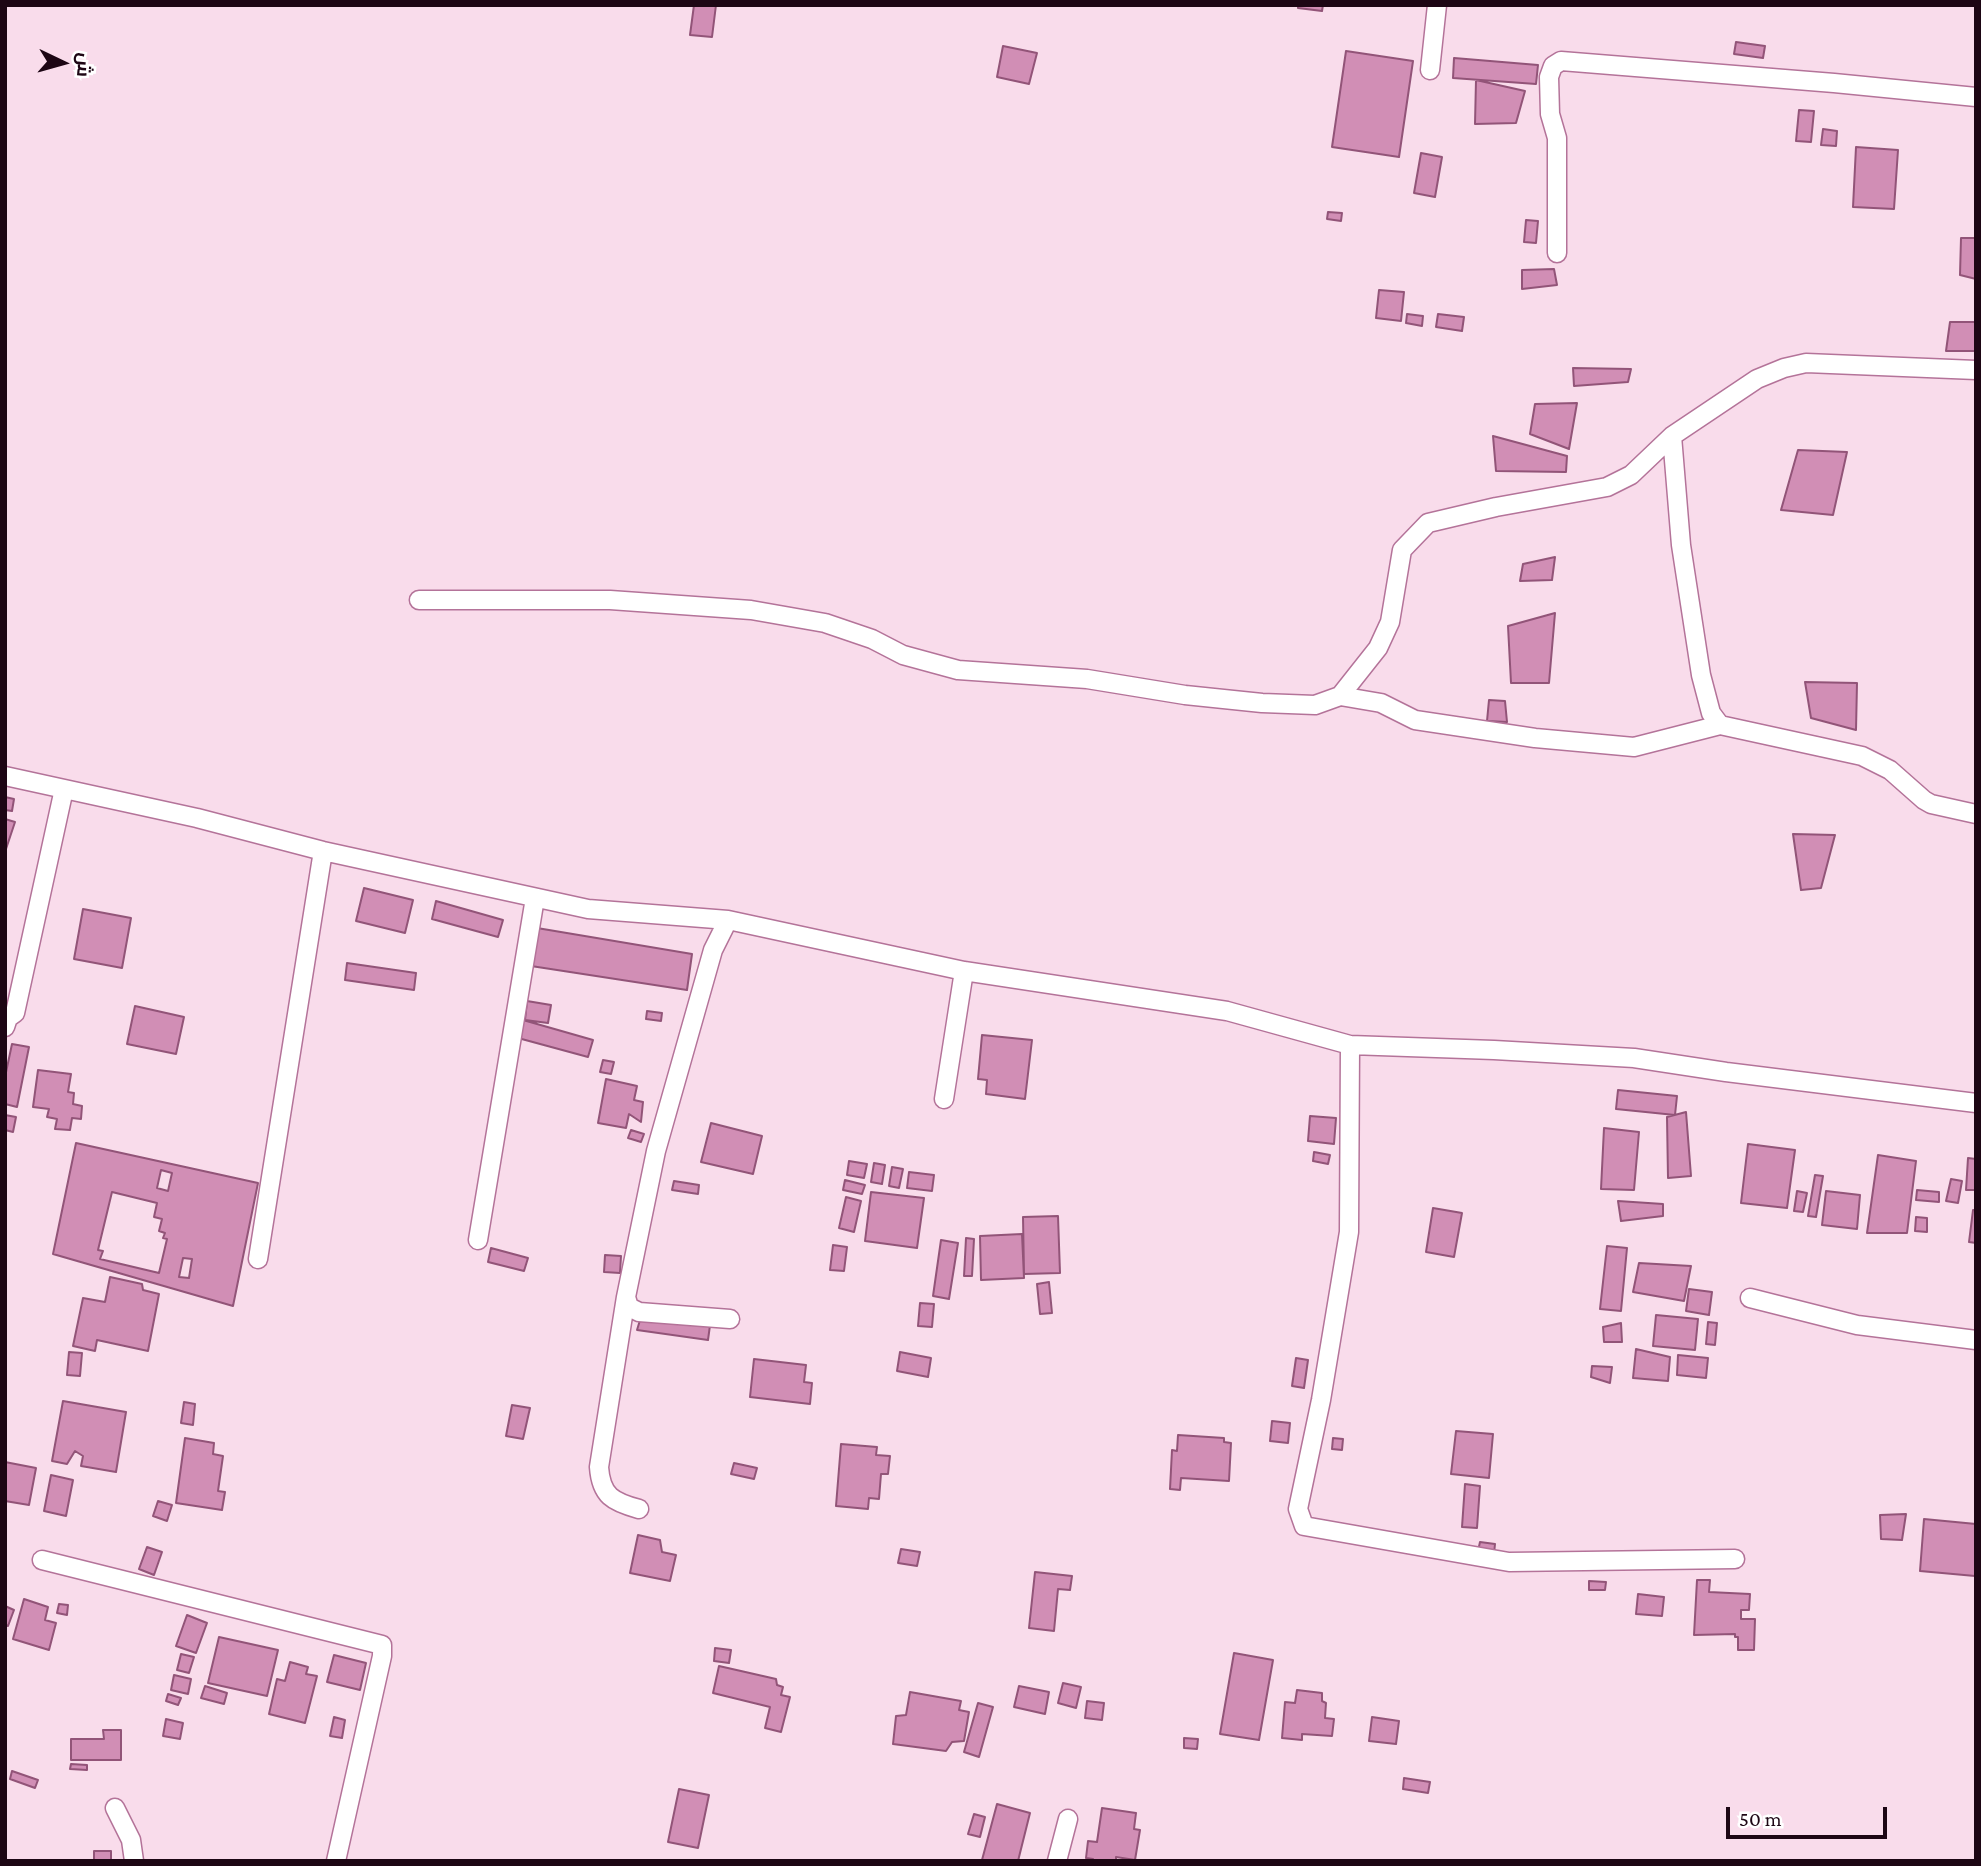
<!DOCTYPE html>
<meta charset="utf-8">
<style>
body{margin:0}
#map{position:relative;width:1981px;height:1866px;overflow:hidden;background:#f9dceb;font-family:"Crimson Pro",Cairo,serif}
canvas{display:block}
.frame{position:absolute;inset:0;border:7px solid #1d0614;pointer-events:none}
.north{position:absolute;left:28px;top:28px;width:70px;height:70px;-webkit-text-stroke:5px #fff;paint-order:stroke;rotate:95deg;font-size:19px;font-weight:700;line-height:28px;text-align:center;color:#1d0614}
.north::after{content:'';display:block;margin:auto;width:24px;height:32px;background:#1d0614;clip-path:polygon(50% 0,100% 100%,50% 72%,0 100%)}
.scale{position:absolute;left:1726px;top:1807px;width:161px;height:32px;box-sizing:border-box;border:4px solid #1d0614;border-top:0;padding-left:9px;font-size:21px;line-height:24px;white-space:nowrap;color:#1d0614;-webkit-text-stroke:5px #fff;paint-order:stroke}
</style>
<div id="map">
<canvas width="1981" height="1866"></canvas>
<div class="frame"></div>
<div class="north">ش</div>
<div class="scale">50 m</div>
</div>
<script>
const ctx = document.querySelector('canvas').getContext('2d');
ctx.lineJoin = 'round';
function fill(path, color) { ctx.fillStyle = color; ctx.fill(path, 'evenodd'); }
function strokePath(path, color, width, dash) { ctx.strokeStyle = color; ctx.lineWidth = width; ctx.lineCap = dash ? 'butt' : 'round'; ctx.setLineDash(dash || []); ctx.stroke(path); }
const building = new Path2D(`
 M694,5h22l-4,32 -22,-2z
 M1298,5h25l-1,6 -24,-3z
 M1736,42l29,4 -2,12 -29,-4z
 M1003,46l34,7 -8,31 -32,-7z
 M1346,51l67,10 -14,96 -67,-10z
 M1454,58l84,7 -2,19 -83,-6z
 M1476,80l49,11 -9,32 -41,1z
 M1799,110l15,1 -3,31 -15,-1z
 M1823,129l14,2 -1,15 -15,-1z
 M1856,147l42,3 -4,59 -41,-2z
 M1421,153l21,4 -7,40 -21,-4z
 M1328,212l14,1 -1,8 -14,-2z
 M1526,220l12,1 -2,22 -12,-1z
 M1961,238h15v41l-16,-4z
 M1554,269l3,16 -35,4v-19z
 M1379,290l25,2 -3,29 -25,-3z
 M1407,314l16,2 -1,10 -16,-3z
 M1438,314l26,3 -2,14 -26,-4z
 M1950,322h26v29h-30z
 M1573,368l58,1 -3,13 -54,4z
 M1577,403l-8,46 -39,-15 5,-30z
 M1493,436l74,20 -1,16 -70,-1z
 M1798,450l49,2 -14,63 -52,-5z
 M1555,557l-3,23 -32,1 3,-17z
 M1555,613l-6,70h-38l-3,-57z
 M1805,682l52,1 -1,47 -45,-12z
 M1489,700l16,1 2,21 -20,-1z
 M5,797l9,2 -2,12 -7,-1z
 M5,819l10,3 -10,30z
 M1793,834l42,1 -14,53 -20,2z
 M364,888l49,12 -8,33 -49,-12z
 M436,901l67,19 -5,17 -66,-18z
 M83,909l48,9 -9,50 -48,-9z
 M537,928l155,26 -5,36 -156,-24z
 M347,963l69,10 -2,17 -69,-10z
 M527,1001l24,4 -3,18 -23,-3z
 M135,1006l49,11 -8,37 -49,-10z
 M647,1011l15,2 -1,8 -15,-2z
 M523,1020l70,20 -5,17 -70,-19z
 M982,1035l50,5 -7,59 -39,-5 1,-14 -9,-1z
 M12,1044l17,3 -12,60 -12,-3v-27z
 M603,1060l11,2 -3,12 -11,-2z
 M38,1070l33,4 -3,18 6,1 -1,11 9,2 -1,13 -9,-1 -2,12 -15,-1 2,-10 -10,-2 2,-8 -16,-2z
 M606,1079l31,7 -3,14 9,2 -2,20 -12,-8 -3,14 -28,-5z
 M1618,1090l59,6 -2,19 -59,-6z
 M1686,1112l5,64 -23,2 -1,-61z
 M5,1115l11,2 -3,15 -8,-2z
 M1310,1116l26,2 -2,26 -26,-3z
 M711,1123l51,13 -9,38 -52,-12z
 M1604,1128l35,4 -5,58 -33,-1z
 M631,1130l13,4 -3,8 -13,-4z
 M76,1143l182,40 -25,123 -180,-52z
 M1748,1144l47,6 -8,58 -46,-5z
 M1314,1152l16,3 -2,9 -15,-3z
 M1878,1155l38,6 -9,72h-40z
 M1968,1158l8,1v31h-10z
 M849,1161l18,3 -3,14 -17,-3z
 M874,1163l11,2 -3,19 -11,-2z
 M892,1167l11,2 -4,19 -10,-2z
 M161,1170l11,3 -4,18 -11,-3z
 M909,1172l25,3 -2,16 -25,-3z
 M1815,1175l8,1 -7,41 -8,-1z
 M1951,1179l11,2 -4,22 -12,-2z
 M845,1180l20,5 -3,9 -19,-4z
 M674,1181l25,4 -1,9 -26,-4z
 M1917,1190l22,2v10l-23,-2z
 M1797,1191l10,2 -4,19 -9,-1z
 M1826,1191l34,4 -3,34 -35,-4z
 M112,1192l45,11 -3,14 8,2 -3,12 6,2 -2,5 4,1 -8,34 -59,-14 3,-8 -5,-1z
 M871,1192l53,6 -7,50 -52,-7z
 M846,1197l15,4 -7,31 -15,-4z
 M1618,1201l45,3v12l-42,5z
 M1433,1208l29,5 -8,44 -28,-5z
 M1973,1210h3v33l-7,-1z
 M1058,1216l2,57 -36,1 -1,-57z
 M1916,1217l11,1v14l-12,-1z
 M1022,1234l2,44 -43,2 -1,-44z
 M966,1238l8,1 -2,37h-8z
 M941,1240l17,3 -9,56 -16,-3z
 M833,1245l14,2 -3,24 -14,-1z
 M1607,1246l20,2 -6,63 -21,-2z
 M491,1248l37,10 -4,13 -36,-9z
 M605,1255l16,1 -1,17 -16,-1z
 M183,1258l9,1 -3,19 -10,-1z
 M1639,1263l52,3 -7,35 -51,-9z
 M110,1277l32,7 1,6 16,4 -11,57 -51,-11 -2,11 -22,-5 10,-48 22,4z
 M1049,1282l3,31 -12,1 -3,-30z
 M1689,1289l23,3 -3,23 -23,-4z
 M920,1303l14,1 -2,23 -14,-1z
 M644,1307l67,11 -3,22 -71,-10z
 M1656,1315l42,4 -3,31 -42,-4z
 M1708,1322l9,1 -2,22 -9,-1z
 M1621,1323l1,19h-18l-1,-15z
 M1636,1349l34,8 -2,24 -35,-3z
 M69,1352l13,1 -2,23 -13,-1z
 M900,1352l31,6 -3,19 -31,-6z
 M1678,1355l30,3 -2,20 -29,-3z
 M1296,1358l12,2 -4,28 -12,-2z
 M754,1359l52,6 -2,17 8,1 -2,21 -60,-7z
 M1592,1366l20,1 -2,16 -19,-6z
 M63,1401l63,11 -10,60 -35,-6 2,-10 -8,-5 -8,13 -15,-3z
 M184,1402l11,2 -2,21 -12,-2z
 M512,1405l18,3 -7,31 -17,-3z
 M1272,1421l18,2 -2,20 -18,-2z
 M1456,1431l37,3 -4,44 -38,-4z
 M1178,1435l46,3v4l7,1 -2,38 -48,-3 -1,12 -10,-1 2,-39 5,1z
 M185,1438l29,5 -1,11 10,2 -5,35 7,1 -3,18 -46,-7z
 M1333,1438l10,1 -1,11 -10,-1z
 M841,1444l36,3 -1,8 14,1 -2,18h-7l-2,25 -10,-1 -1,11 -32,-3z
 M5,1462l31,6 -7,37 -24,-4z
 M734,1463l23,5 -3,11 -23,-5z
 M51,1475l22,5 -7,36 -22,-5z
 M1465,1484l15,2 -3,42 -15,-1z
 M158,1501l14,4 -5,16 -14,-5z
 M1906,1514l-4,26 -21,-1 -1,-24z
 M1924,1519l52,5 -1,52 -55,-5z
 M638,1535l22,5 2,12 14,3 -6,26 -40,-8z
 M1480,1542l15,2 -1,10 -16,-3z
 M147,1547l15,5 -8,23 -15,-6z
 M901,1549l19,3 -3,14 -19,-3z
 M1035,1572l37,4 -2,14 -12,-1 -4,42 -25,-3z
 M1697,1580h13l-1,12 41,2 -1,16h-8v9h14l-1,31h-16v-13h-3v-3l-41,1z
 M1589,1581l17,1 -1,8h-16z
 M1638,1594l26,3 -2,19 -26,-2z
 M24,1599l24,8 -3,13 11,3 -7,27 -36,-11z
 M59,1604l9,1 -1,10 -10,-2z
 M5,1606l9,4 -6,16 -3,-1z
 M187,1615l20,8 -11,30 -20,-7z
 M219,1637l59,13 -11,46 -59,-13z
 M715,1648l16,2 -2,13 -15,-2z
 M1234,1653l39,7 -14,80 -39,-6z
 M181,1654l13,3 -5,16 -12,-3z
 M334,1655l32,8 -6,27 -33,-8z
 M290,1662l18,5 -2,7 11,2 -12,47 -36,-9 8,-35 8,2z
 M719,1666l57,13 1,6 6,2 -2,8 9,2 -9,35 -16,-4 5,-21 -57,-14z
 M174,1675l17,4 -3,15 -17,-4z
 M1063,1683l18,4 -5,21 -18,-5z
 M205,1686l22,7 -3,11 -23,-6z
 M1019,1686l30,6 -4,22 -31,-7z
 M1297,1690l25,3v8l4,2 -1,15 9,1 -2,17 -30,-2v6l-20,-2 3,-36 10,1z
 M910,1692l51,9 -2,9 10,2 -5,29 -12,1 -6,9 -53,-7 3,-28 10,-1z
 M168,1694l13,4 -3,7 -12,-4z
 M1087,1701l17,2 -2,17 -17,-2z
 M978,1703l15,4 -14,50 -15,-5z
 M334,1717l11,3 -3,18 -12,-2z
 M1372,1717l27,4 -3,23 -27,-3z
 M166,1719l17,4 -3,16 -17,-3z
 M103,1730h18v30h-50v-21h33z
 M1184,1738l14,1 -1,10 -13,-1z
 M71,1764l16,1v5l-17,-1z
 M12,1771l26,9 -3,8 -25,-9z
 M1404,1778l26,4 -2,11 -25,-4z
 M679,1789l30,6 -11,53 -30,-6z
 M997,1804l33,9 -12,48 -36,-1z
 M1102,1808l34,5 -2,16 6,1 -5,30 -19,-3v4h-23v-2l-7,-1 2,-17 9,1z
 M974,1814l11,3 -5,20 -12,-3z
 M94,1851h17v10h-17z`);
const street = new Path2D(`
 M1430,70l7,-65
 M1557,253v-115l-7,-24 -1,-37 4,-11 8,-5 273,22 142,14
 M1672,436l9,109 20,130 10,38 9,12 142,31 28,14 34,30 7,4 45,10
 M419,600h191l141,10 74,13 47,16 31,16 55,15 129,9 98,16 77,8 53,2 25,-9 38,-48 12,-26 12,-72 26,-27 68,-16 111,-20 24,-12 41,-39 85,-57 27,-11 22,-5 170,7
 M1340,696l41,7 34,17 120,18 99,9 86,-22
 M5,776l192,42 126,33 265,58 140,11 236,51 263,40 123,34 144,5 140,8 92,14 250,31
 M728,920l-15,30 -57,201 -30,146 3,10 10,5 91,7
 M5,1027l3,-9 7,-5 49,-224
 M1350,1045l-1,187 -28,168 -23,109 6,17 205,36 226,-3
 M944,1099l20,-128
 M478,1240l57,-342
 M258,1259l65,-408
 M626,1297l-27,170c2,29 14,35 40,42
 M1750,1298l107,27 119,15
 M42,1560l340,85v11l-46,205
 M115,1808l16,32 3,21
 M1057,1861l11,-42`);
fill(building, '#d18eb5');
strokePath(building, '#925478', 2);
strokePath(street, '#b47399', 21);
strokePath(street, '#fff', 18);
</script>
